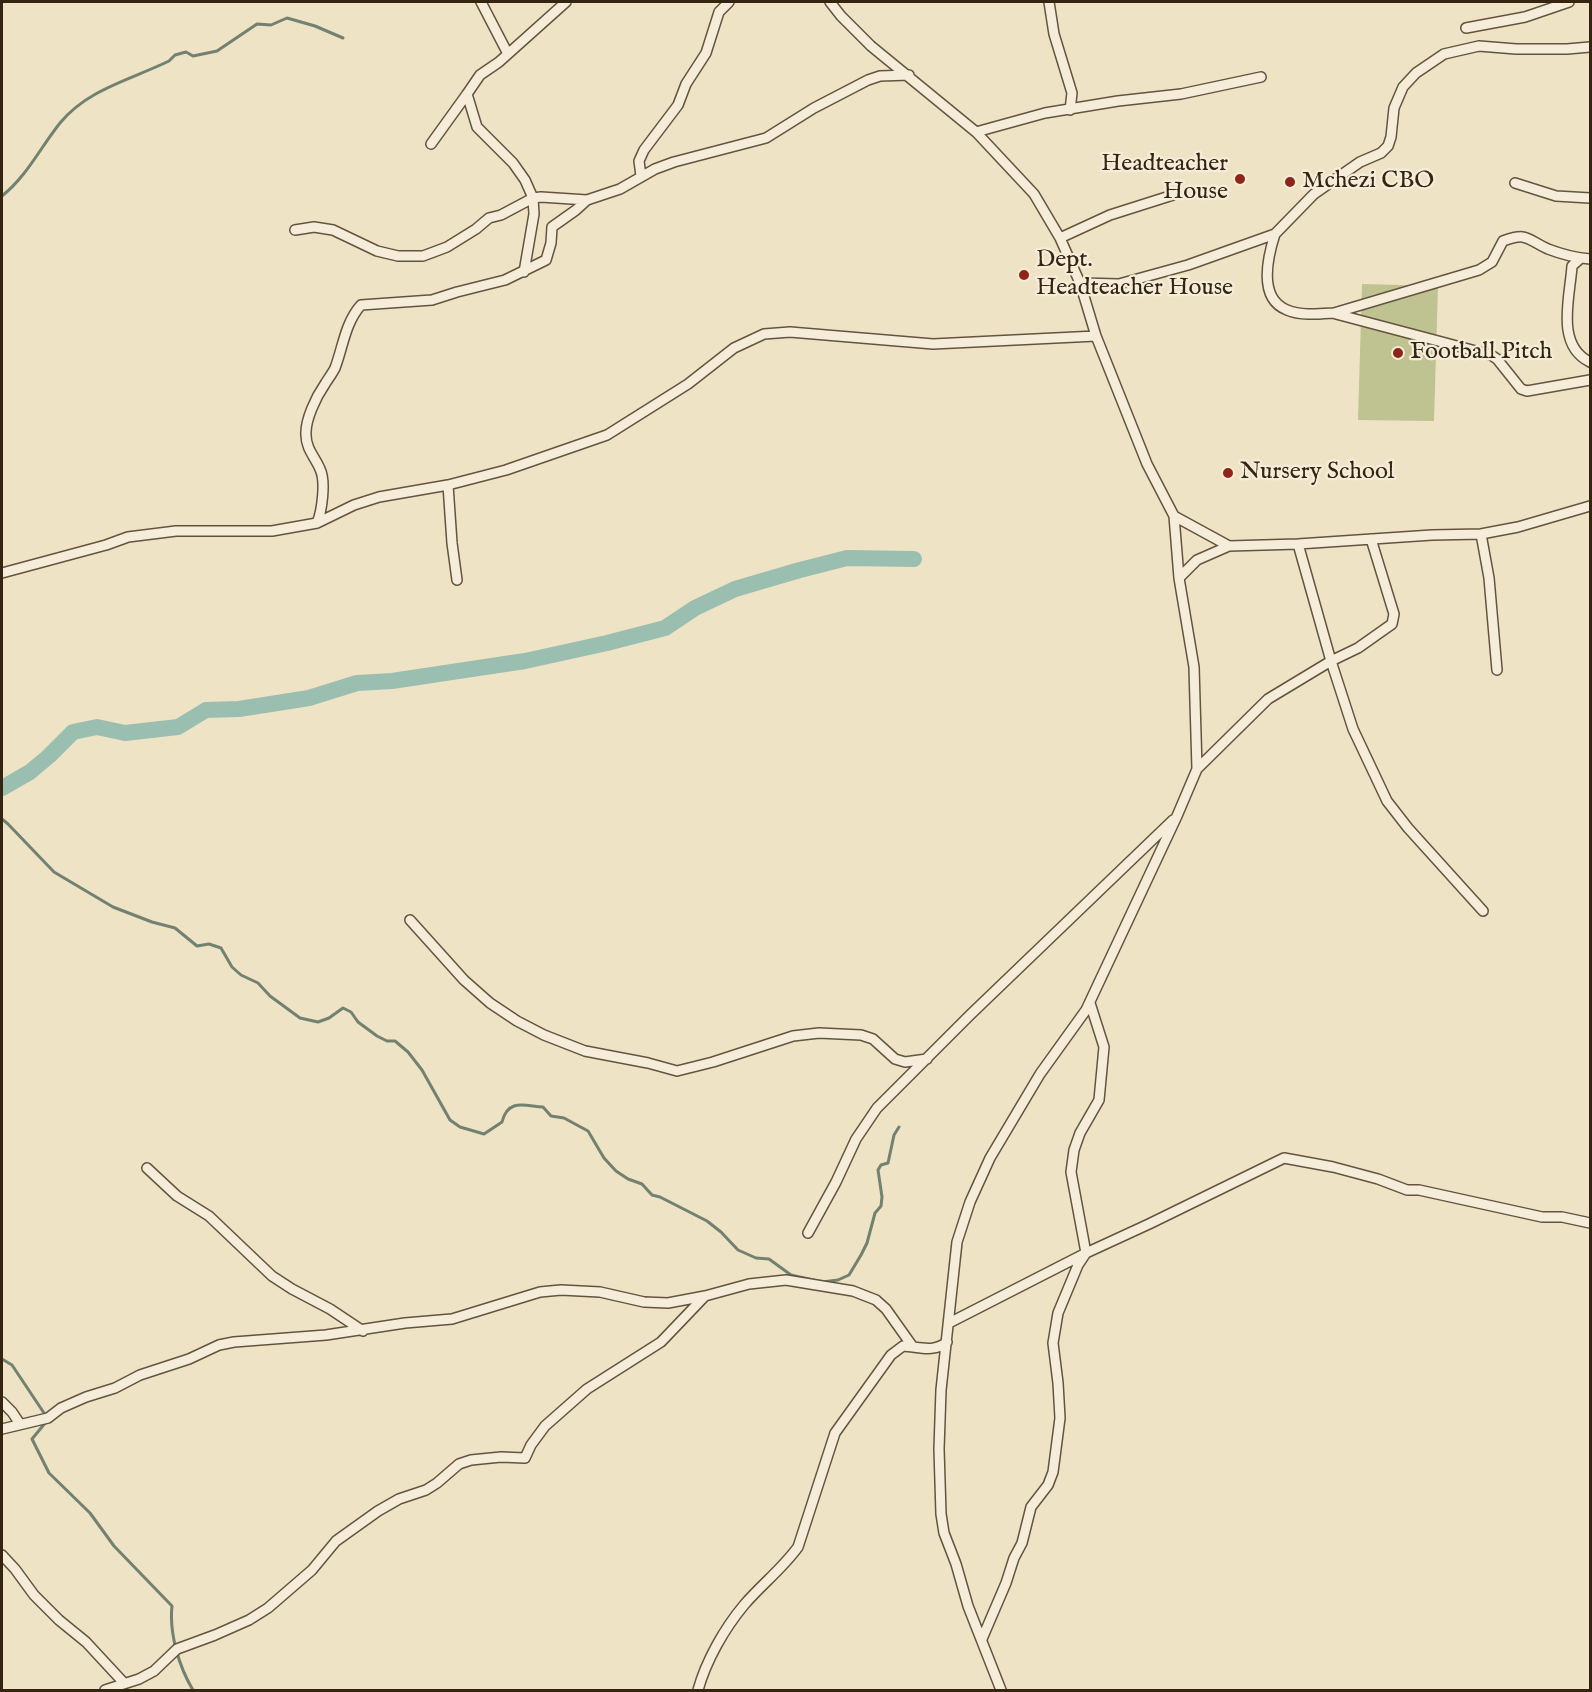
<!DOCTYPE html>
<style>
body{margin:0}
#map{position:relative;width:1592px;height:1692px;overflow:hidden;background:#efe3c6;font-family:"IM FELL English",serif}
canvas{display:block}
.frame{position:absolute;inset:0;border:3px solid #352510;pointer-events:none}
</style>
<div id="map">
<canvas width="1592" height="1692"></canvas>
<div class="frame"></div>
</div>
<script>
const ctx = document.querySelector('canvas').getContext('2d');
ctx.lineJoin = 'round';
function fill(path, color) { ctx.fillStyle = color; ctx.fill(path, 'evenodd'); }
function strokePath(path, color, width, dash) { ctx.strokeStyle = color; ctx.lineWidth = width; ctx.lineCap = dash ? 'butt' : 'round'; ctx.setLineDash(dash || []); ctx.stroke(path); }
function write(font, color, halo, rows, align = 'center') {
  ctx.font = font + ' "IM FELL English",serif'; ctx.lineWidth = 4.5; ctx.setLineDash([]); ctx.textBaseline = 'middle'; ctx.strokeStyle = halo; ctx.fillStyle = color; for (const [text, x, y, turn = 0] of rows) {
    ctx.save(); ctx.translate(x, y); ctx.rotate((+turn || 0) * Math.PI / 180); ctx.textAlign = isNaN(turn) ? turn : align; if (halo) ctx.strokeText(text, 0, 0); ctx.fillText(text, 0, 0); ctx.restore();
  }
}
const green = new Path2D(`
 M1362,284l76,2 -4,135 -76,-1z`);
const stream = new Path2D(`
 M2,196c25,-20 38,-48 58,-73 28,-34 70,-43 109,-62l6,-6 11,-3 7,4 24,-5 40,-27 14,1 16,-7 28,8 28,12
 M2,819l6,5 46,48 59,35 39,15 23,6 22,18 12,-2 12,4 11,19 9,8 17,8 12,13 30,22 18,4 11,-4 14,-10 8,4 7,10 19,14 10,5h8l13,11 14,18 28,50 10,7 24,7 18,-12c6,-24 23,-16 41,-15l8,9 13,2 24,13 16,27 12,13 12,8 14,5 10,11 8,2 47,24 14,11 17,18 18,8 13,1 22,16 31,7 16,-2 11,-5 12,-20 6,-12 8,-30 6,-7 1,-9 -4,-27 3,-5 7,-2 6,-28 5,-8
 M2,1359l10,6 34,51
 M46,1422l-14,17 17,34 41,40 24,33 58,60c-3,27 7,61 21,84`);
const river = new Path2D(`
 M2,788l28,-16 19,-16 24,-24 24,-5 28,6 53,-6 28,-17 33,-1 70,-11 48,-15 35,-2 133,-20 82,-18 58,-15 30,-20 40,-19 65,-19 47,-12 67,1`);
const minor = new Path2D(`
 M481,2l27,52
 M830,2l11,14 30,30 105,86 58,62 26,44 20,45 16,53 51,128 27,52 55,30 69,-2 134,-9 49,-1 37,-7 72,-21
 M1049,2l5,32 18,59 -2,17
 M1466,28l59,-11 44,-15
 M976,132l69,-19 73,-12 63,-7 80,-17
 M431,144l36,-50
 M641,176l-2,-15 5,-11 34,-45 8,-21 20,-31 13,-41 10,-10
 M1515,183l41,13 34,2
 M295,230l19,-3 19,3 44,21 21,5h25l24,-9 29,-18 13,-11 12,-3 32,-17 8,-1 46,3
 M1275,234c-7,22 -18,64 12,76 14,6 32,4 47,3l145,-43 13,-8 11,-21c25,-9 23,-2 45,8 13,5 28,9 42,10
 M1060,238l50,-23 63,-20
 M1581,258l-9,8c-2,31 -17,79 18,96
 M524,272l10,-58 -1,-16 -8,-18 -12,-17 -36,-36 -10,-33 13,-19 19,-13 67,-60
 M1080,283l39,1 69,-19 87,-31 39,-40 46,-32 21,-9 7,-7 3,-9 3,-29 9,-21 13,-14 28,-19 35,-8 37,3h51l23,-2
 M1336,314l155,41 6,4 24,30 6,2 63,-11
 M448,485l4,58 5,37
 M317,523c5,-12 9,-42 3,-54 -5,-12 -14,-20 -14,-34 -1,-15 10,-38 19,-51 3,-5 7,-10 10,-16 8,-21 10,-45 26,-63l71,-5 25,-8 48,-12 41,-20 5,-17 1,-16 24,-17 11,-10 33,-11 35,-20 19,-7 92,-24 48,-30 54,-28 12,-4 29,-1
 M1481,534l8,44 8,92
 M1298,544l33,117 22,68 34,72 21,27 75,83
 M2,573l104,-28 22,-8 48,-6h96l45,-8 37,-18 25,-8 69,-12 58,-15 101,-35 81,-51 46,-36 30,-14 26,-2 143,12 163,-8
 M1179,578l18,-18 32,-14
 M1197,769l71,-70 63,-38 27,-13 34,-24 2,-10 -23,-75
 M410,920l54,60 26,23 27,18 27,14 41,16 63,12 29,8 36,-9 80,-26 26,-3 42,2 12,4 22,20 10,3 22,-3
 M147,1168l30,28 32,20 63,60 20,13 38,20 33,22
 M808,1233l28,-51 20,-43 21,-31 93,-93 203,-195
 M949,1323l137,-70 63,-29 135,-66 49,9 45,12 29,11h12l123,27h20l28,6
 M2,1402l10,10 8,12
 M2,1429l46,-11 13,-10 25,-11 29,-9 25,-13 49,-16 30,-14 15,-3 92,-7 79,-12 47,-4 88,-27 21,-2 39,2 44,10 24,1 37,-7 44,-12 37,-4 67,11 23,9 10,9 27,38
 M2,1555l13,14 19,26 25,25 27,22 38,41
 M982,1639l24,-56 8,-25 8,-15 9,-36 17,-22 5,-13 7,-54 -2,-35 -5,-40 5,-30 20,-48 8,-12 -15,-81 3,-22 6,-17 19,-33 5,-53 -14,-44
 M105,1690l34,-11 15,-8 23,-22 38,-14 34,-15 19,-12 44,-38 24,-29 42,-30 21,-12 27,-9 11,-7 22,-19 12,-4 30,-3 24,1 6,-13 14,-19 42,-37 74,-47 44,-46
 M698,1690c8,-29 26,-61 46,-85 17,-20 38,-36 54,-58l37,-114 56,-78 12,-9c17,1 30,7 44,-4
 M1001,1690l-33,-84 -12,-42 -12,-31 -3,-19 -2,-65 2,-59 16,-148 13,-40 20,-44 50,-84 46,-64 91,-194 20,-47 -3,-102 -15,-89 -5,-62`);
const markers = [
 [1240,179,6,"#8f2418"],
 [1290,182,6,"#8f2418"],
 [1024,275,6,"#8f2418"],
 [1398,353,6,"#8f2418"],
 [1228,473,6,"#8f2418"]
];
const poiNames = [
 ["Headteacher",1228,165,"right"],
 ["House",1228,193,"right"],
 ["Mchezi CBO",1302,182],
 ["Dept.",1036,261],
 ["Headteacher House",1036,289],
 ["Football Pitch",1410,353],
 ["Nursery School",1240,473]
];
fill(green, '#bfc291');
strokePath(stream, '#728170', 3);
strokePath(river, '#9abfb0', 16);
strokePath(minor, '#64543e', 12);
strokePath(minor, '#f5edda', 9);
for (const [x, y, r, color] of markers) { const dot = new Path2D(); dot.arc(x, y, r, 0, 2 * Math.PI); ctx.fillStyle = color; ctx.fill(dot); strokePath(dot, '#f5edda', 2); }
write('24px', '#352510', '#f5edda', poiNames, 'left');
</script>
